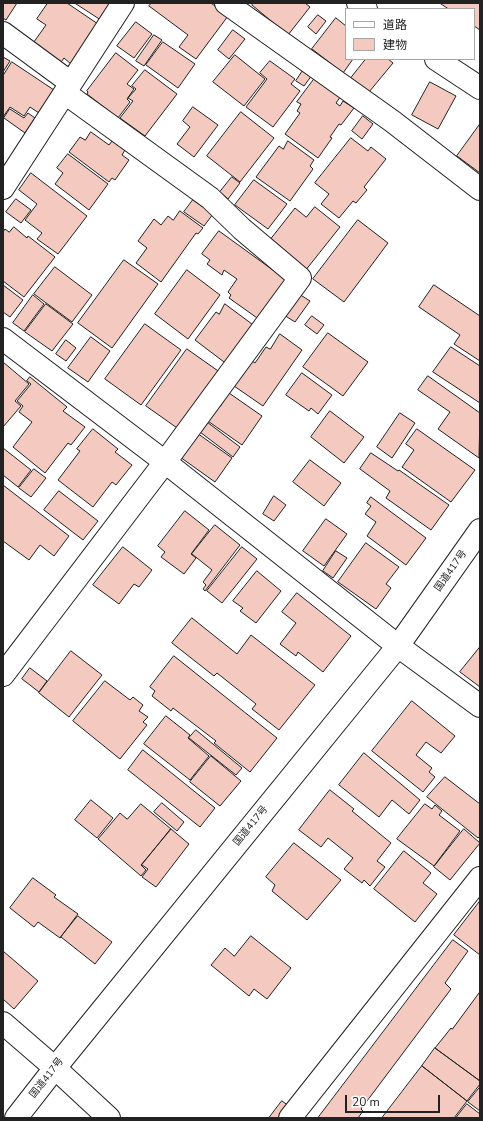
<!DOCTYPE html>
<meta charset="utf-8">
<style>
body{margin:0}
#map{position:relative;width:483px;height:1121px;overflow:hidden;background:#fff;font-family:"Nunito Sans","Noto Sans JP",sans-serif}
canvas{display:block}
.frame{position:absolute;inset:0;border:4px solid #222;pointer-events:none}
.legend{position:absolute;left:345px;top:8px;width:130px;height:52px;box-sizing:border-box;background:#fff;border:1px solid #a7a7a7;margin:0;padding:5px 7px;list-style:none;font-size:12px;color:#222}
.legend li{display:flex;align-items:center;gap:8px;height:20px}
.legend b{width:20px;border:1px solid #a7a7a7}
.scale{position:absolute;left:345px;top:1095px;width:95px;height:18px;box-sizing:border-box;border:2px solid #222;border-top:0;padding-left:5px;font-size:12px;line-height:14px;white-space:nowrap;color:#222;-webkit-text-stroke:3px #fff;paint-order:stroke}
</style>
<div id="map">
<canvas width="483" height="1121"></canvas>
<div class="frame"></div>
<ul class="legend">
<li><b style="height:5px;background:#fff"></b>道路</li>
<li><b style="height:11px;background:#f3c9c0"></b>建物</li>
</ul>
<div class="scale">20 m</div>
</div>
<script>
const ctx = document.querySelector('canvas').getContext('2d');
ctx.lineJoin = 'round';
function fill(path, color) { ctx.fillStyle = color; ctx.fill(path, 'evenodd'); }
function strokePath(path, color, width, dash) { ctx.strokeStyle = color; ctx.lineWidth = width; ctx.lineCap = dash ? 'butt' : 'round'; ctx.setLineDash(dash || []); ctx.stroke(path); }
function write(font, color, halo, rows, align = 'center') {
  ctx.font = font + ' "Nunito Sans","Noto Sans JP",sans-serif'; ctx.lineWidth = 3; ctx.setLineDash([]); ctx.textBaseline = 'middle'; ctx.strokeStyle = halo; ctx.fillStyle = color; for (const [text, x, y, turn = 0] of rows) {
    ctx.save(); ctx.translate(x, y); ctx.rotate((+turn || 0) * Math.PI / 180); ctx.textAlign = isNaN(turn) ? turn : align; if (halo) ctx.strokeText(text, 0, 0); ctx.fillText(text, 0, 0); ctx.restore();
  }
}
const building = new Path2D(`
 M3,3h14l-11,17 -3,-2z
 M48,3h19l31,21 -27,40 -7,-6 -5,7 -28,-19 15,-21 -9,-6z
 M75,3h36l-11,16z
 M152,3h59l17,13 -32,43 -17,-12 9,-12 -39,-29z
 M254,3h51l5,4 -22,28 -36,-30z
 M440,3h40v27l-6,-4v-17h-25z
 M318,15l8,6 -10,13 -8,-7z
 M336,18l10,8v33h7l-10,14 -31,-24z
 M136,22l16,12 -18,24 -17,-12z
 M233,30l12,9 -16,20 -11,-9z
 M154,35l8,5 -18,26 -8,-5z
 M163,42l32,22 -17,24 -32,-23z
 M116,53l22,17 -11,14 7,5 -7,10 3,3 -12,16 -31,-24 1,-2 -1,-1z
 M235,55l30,24 -21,27 -31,-24z
 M3,57l7,4 -7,11z
 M366,59h22l5,4 -24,29 -18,-14z
 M270,61l25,18 -4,5 9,7 -27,36 -27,-20 21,-28 -7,-6z
 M12,62l42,28 -15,23 -9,-6 -6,9 -14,-9 -7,10v-41z
 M304,69l8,6 -8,11 -8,-5z
 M145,70l32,24 -32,42 -25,-18 13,-17 -5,-3 8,-9 -4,-3z
 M315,78l26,18 -5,7 4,3 3,-5 11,7 -13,17 -2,-1 -9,13 2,1 -14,20 -33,-24 15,-21 -3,-2 4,-7 -4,-2z
 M430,82l26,14 -18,33 -26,-14z
 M193,107l25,18 -24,32 -17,-13 13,-17 -7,-6z
 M10,109l14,9 4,-5 7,5 -10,15 -21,-15z
 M241,112l33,26 -34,44 -33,-26z
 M363,116l10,8 -11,15 -10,-8z
 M480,124v49l-23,-17z
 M91,132l18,13 3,-4 13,9 -3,5 7,5 -14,20 -3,-2 -3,4 -40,-30 11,-15 5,3z
 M351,138l17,13 3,-4 15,12 -22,28 3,3 -11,13 -3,-2 -14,17 -18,-14 8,-10 -14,-11z
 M288,141l26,19 -4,6 3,3 -23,32 -34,-24 23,-31 4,3z
 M68,154l40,30 -19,26 -34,-26 8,-11 -6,-5z
 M31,173l56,43 -29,38 -21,-15 5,-6 -17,-13 12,-16 -18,-14z
 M232,177l8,6 -12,16 -8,-7z
 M254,180l33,24 -19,25 -33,-24z
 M16,199l15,11 -10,13 -15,-11z
 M193,200l20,14 -9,12 -20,-14z
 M315,207l25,20 -35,44 -36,-30 26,-33 11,9z
 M180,211l23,17 -5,6 -2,-1 -35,49 -25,-19 11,-15 -9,-7 16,-22 7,6 7,-9 5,4z
 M358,220l30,23 -44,59 -31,-23z
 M14,227l13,11 1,-2 27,21 -31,40 -21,-16v-15l1,-1 -1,-1v-32l2,-3 4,3z
 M219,231l69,50 -28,39 -31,-22 2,-3 -3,-3 9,-13 -13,-9 -2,5 -15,-11 3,-4 -8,-6z
 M124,260l34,24 -46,64 -34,-25z
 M55,267l37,28 -20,27 -38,-28z
 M187,270l33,25 -32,44 -33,-25z
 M3,285l20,15 -13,17 -7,-5z
 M434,285l46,31v45l-26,-17 6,-9 -41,-28z
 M299,294l11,7 -15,21 -11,-7z
 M33,295l11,9 -20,27 -11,-8z
 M46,304l27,20 -21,27 -27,-19z
 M225,304l31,23 -28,38 -33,-25 21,-28 3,2z
 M312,316l12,9 -7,9 -12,-9z
 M145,324l36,26 -40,55 -36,-26z
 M328,333l40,29 -25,34 -40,-29z
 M280,334l22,16 -39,56 -29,-20 18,-25 3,2 11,-16 4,2z
 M91,337l19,14 -22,31 -20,-14z
 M66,340l10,8 -10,13 -10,-7z
 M451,347l29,19v37l-47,-31z
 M187,349l34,24 -41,57 -34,-24z
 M3,362l26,22 -14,17 6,5 -18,21z
 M302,373l30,22 -14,19 -7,-6 -2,3 -23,-16z
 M428,376l52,37 -1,45 -41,-29 12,-17 -32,-22z
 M30,377l37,30 -4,4 22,16 -14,18 -3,-2 -23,30 -32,-26 19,-25 -13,-10 4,-6 -6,-5 14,-17 -4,-3z
 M229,393l33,23 -20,29 -37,-26 11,-16 4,3z
 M330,411l34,26 -20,26 -33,-26z
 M400,413l15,10 -23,35 -15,-11z
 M207,422l33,25 -7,10 -33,-25z
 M93,429l25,20 -3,3 17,13 -16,20 -4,-3 -19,25 -35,-27 22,-29 -3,-2z
 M417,429l58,41 -24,32 -49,-35 12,-17 -8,-6z
 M197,433l35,25 -17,24 -35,-25z
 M3,448l28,22 -13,17 -15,-12z
 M371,453l27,18 1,-1 50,35 -18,25 -45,-32 4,-7 -30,-22z
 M310,460l31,23 -17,23 -31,-24z
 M34,469l12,9 -15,19 -12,-9z
 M3,485l66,51 -15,20 -14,-11 -11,15 -26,-19z
 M59,491l39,30 -15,19 -39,-30z
 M274,496l12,9 -12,16 -11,-7z
 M371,497l55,41 -20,27 -39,-29 9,-14 -11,-8 6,-8 -4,-3z
 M185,511l24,19 -18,24 5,4 -12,16 -23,-17 4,-5 -7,-6z
 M326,519l21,15 -23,32 -21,-15z
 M215,525l25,20 -35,46 -2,-2 3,-4 -3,-3 9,-12 -20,-16z
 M366,543l33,24 -13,17 5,4 -15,21 -38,-27z
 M123,547l29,23 -13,17 -5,-3 -15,20 -26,-19z
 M242,547l15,12 -35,44 -15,-12z
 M336,551l11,7 -14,20 -10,-7z
 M257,571l24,20 -25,32 -16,-12 3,-3 -10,-7z
 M297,593l54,43 -28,36 -25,-20 -2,4 -16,-12 16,-21 -14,-11z
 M192,618l45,36 14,-19 64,50 -36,45 -27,-21 4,-5 -39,-31 -3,3 -42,-33z
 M480,647v40l-20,-15z
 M71,651l31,24 -33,42 -30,-24z
 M174,656l103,82 -27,34 -36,-29 2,-2 -43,-33 -2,3 -19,-15 3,-5 -5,-4z
 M30,668l17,13 -8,11 -17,-13z
 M105,681l25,19 3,-3 10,8 -4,6 9,6 -5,5 4,3 -27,34 -47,-38z
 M412,701l43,35 -14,17 -15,-11 -10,13 16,13 -3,4 6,5 -12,15 -51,-41z
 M166,716l24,19 -2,3 21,18 -19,24 -46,-36z
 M196,730l46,38 -6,7 -47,-37z
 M143,750l72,58 -15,19 -72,-57z
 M364,753l56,47 -11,14 -17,-14 -13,17 -40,-32z
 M211,756l30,25 -21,25 -30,-24z
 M445,777l35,27v32l-2,2 -51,-41z
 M330,790l24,19 -2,2 39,32 -14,18 8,6 -15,19 -6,-6 -2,3 -18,-14 9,-11 -25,-20 -7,9 -22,-17z
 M91,800l22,18 -16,20 -22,-18z
 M162,803l22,19 -7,9 -23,-19z
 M141,804l30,25 -30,36 5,5 -5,6 -43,-37 22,-26 7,6z
 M425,804l7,5 3,-4 7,6 -3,4 21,16 -26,35 -37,-27z
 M171,829l18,15 -33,43 -14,-10 6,-8 -6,-4z
 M464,829l16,14 -30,37 -16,-13z
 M294,843l47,37 -34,40 -35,-29 3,-6 -9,-8z
 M404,851l27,22 -8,10 14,11 -22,28 -41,-33z
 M33,878l23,17 -2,2 24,17 -18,24 -22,-16 -4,5 -24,-19z
 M480,901v54l-26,-20z
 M78,916l34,26 -17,22 -34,-27z
 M251,936l40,32 -24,31 -13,-10 -5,7 -38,-31 14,-17 9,8z
 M453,940l15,11 -23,32 6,6 -90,120 2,2 -5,7h-40z
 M3,951l35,30 -24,28 -11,-10z
 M480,992v89l-45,-33 16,-20 1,1z
 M435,1048l45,33v3l-13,17 -45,-35z
 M422,1066l45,35 -13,17h-72z
 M480,1087v24l-12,-9z
 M282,1101l7,5 -10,12h-10z
 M467,1104l13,10v4h-24z`);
const minor = new Path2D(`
 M226,3l166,118 88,68
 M3,33l68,50
 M3,188l120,-185
 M3,339l162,123 233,184 82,60
 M3,675l162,-213 135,-184 -58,-49 -32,-31 -145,-105
 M3,1023l52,45 54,50
 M290,1118l190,-240`);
const tertiary = new Path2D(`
 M358,3l8,6
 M436,59l44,29`);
const trunk = new Path2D(`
 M16,1118l39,-50 343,-422 82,-116`);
const streetNames = [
 ["国道417号",451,571,-55],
 ["国道417号",251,826,-51],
 ["国道417号",47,1078,-52]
];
fill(building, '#f3c9c0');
strokePath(building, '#222', 1);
strokePath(minor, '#222', 24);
strokePath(tertiary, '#222', 24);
strokePath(trunk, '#222', 24);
strokePath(minor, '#fff', 22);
strokePath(tertiary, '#fff', 22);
strokePath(trunk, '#fff', 22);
write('10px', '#222', '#fff', streetNames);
</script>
